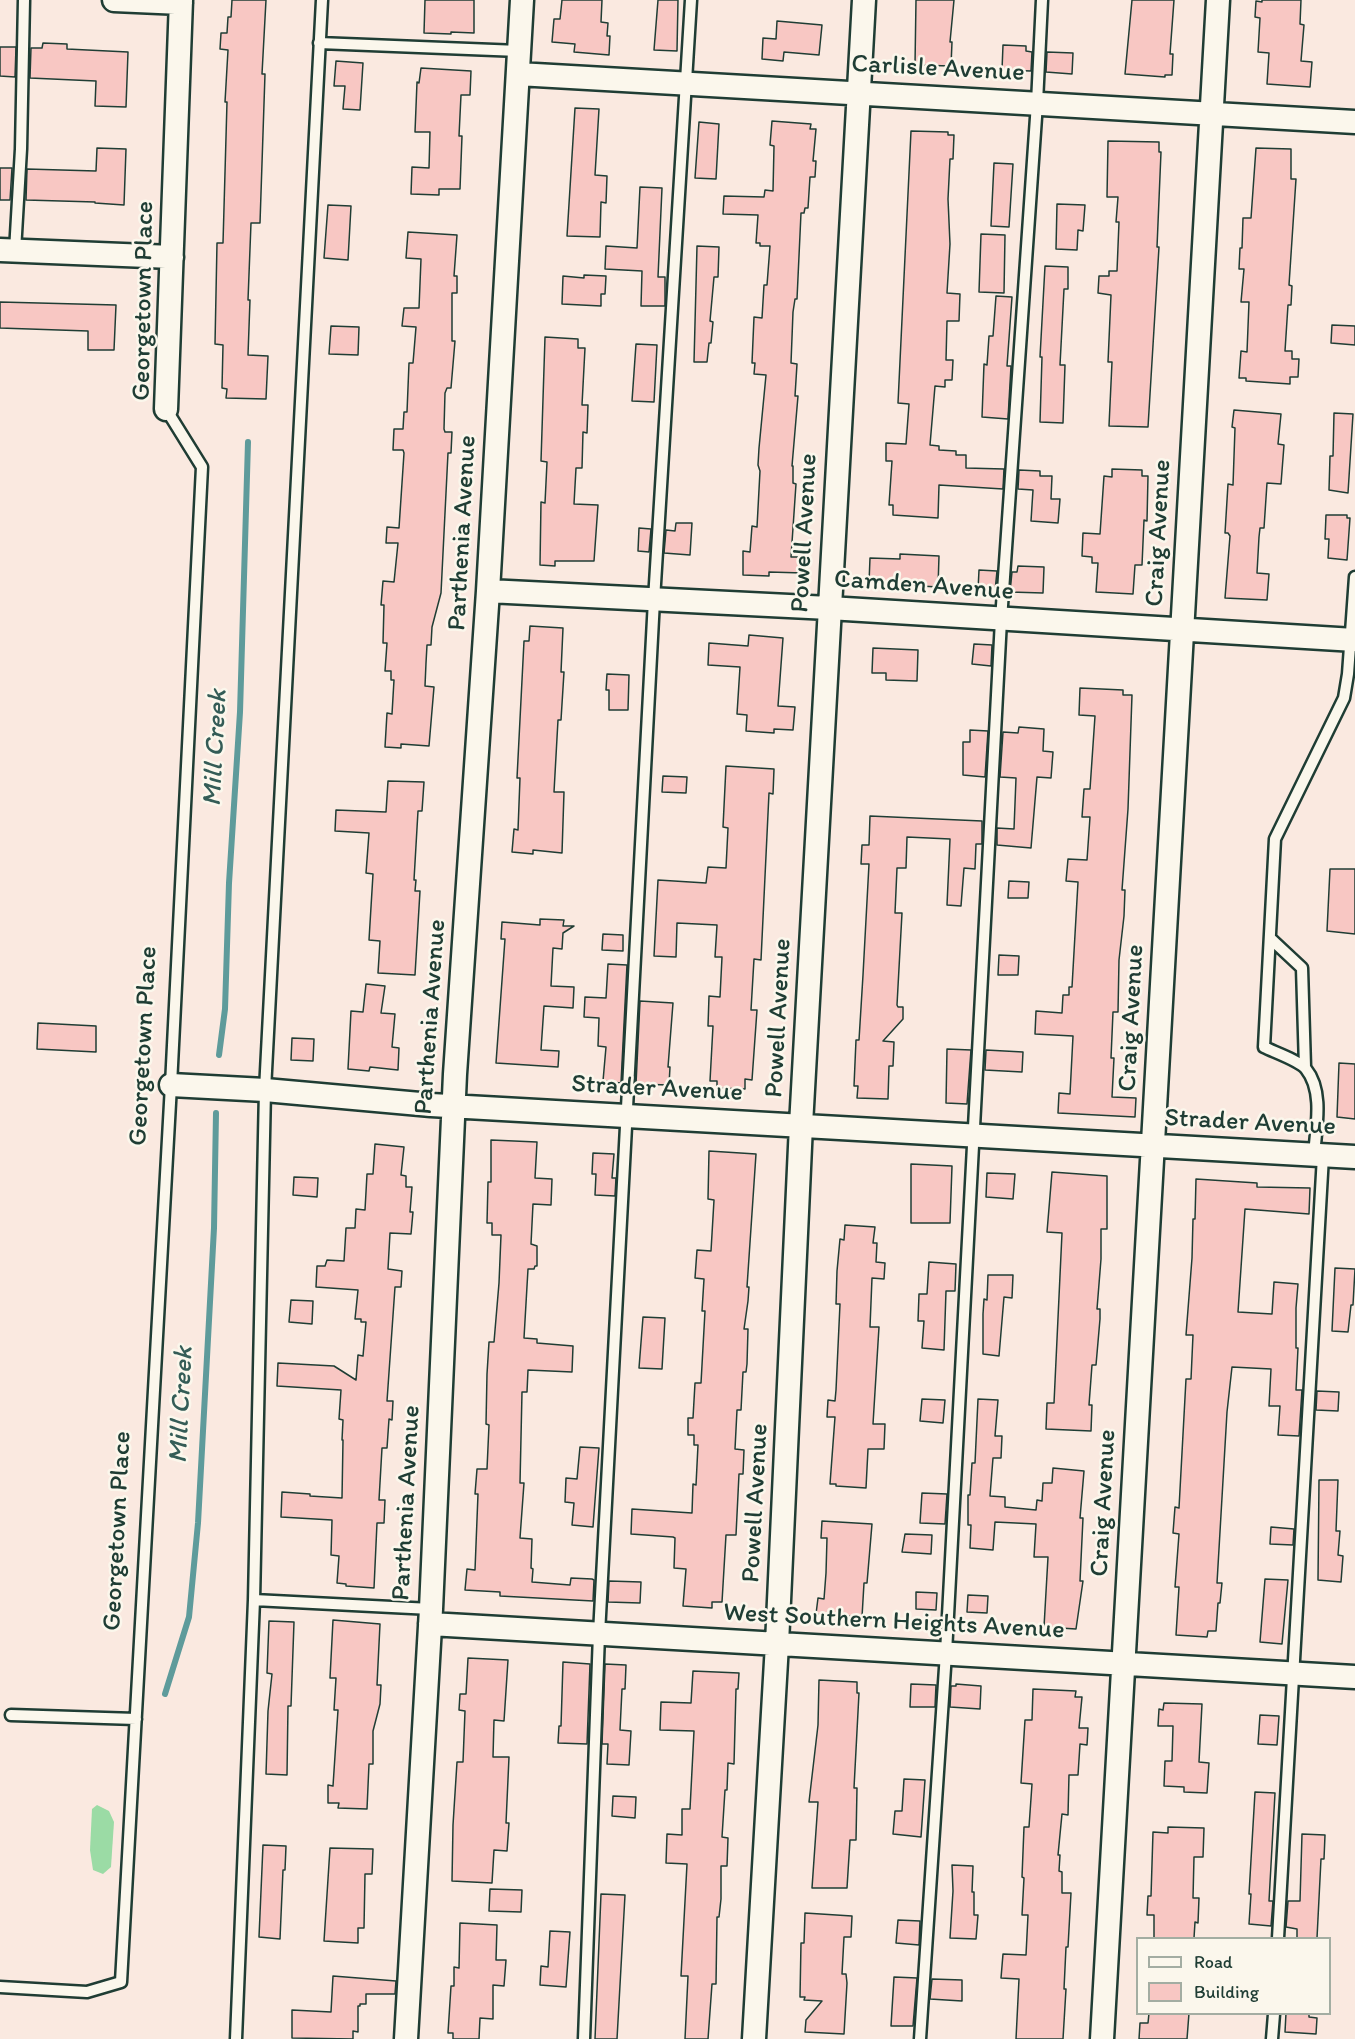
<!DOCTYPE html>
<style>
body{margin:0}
#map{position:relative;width:1355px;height:2039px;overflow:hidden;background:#fae9e0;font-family:Itim,sans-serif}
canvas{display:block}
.legend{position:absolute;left:1136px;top:1937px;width:195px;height:78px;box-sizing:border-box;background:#fbf7ec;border:2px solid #a3ada2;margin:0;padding:8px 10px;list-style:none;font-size:18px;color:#1f3d34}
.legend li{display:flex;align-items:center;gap:12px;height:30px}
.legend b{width:30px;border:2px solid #a3ada2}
</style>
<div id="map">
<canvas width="1355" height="2039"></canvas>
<ul class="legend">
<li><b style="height:8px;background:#fbf7ec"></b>Road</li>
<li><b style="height:16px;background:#f8c7c3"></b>Building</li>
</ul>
</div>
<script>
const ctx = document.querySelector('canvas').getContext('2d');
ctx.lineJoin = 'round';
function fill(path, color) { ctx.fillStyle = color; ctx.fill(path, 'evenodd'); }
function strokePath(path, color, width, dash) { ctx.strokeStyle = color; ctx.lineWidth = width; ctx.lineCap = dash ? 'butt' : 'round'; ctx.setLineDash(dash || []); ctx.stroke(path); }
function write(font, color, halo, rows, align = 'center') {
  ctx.font = font + ' Itim,sans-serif'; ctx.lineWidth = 5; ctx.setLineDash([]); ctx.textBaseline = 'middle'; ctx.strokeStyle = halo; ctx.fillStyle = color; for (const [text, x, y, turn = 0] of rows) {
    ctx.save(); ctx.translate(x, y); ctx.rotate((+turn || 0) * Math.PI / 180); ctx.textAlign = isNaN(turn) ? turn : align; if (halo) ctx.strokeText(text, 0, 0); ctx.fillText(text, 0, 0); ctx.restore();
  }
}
const green = new Path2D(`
 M97,1805l12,6 5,11 -3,45 -8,7 -10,-4 -3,-20 2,-41z`);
const stream = new Path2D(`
 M219,1055l6,-46 4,-126 11,-171 8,-270
 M165,1694l24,-77 9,-94 16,-295 2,-115`);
const building = new Path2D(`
 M232,0h34l-4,74h3l-5,149h-9l-3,77h2l-2,55 20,1 -2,43 -40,-1 1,-9 -5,-1 1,-43 -8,-1 2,-101h6l4,-141h-2l3,-52 -8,-1 1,-16h6l1,-16h3z
 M425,0h49v33l-23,-1v2l-27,-1z
 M562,0h40l-1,22 7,1 -1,13h3l-1,19 -35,-3 1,-8 -23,-2 2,-23h6z
 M658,0h20l-1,51 -23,-1z
 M916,0h38l-4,42h2l-1,24 -36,-1z
 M1132,0h42l-4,54h3l-1,21h-7v2l-40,-3z
 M1262,0h39l-1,24 4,1 -3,36 11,1 -2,25 -43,-3 2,-31 -11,-1 2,-34 -5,-1 1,-16 6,1z
 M777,21l45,4 -3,30 -35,-3 -1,9 -21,-2 1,-21 13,1z
 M43,43l24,1v5l61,3 -2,55 -31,-1 1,-25 -66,-3 1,-30h11z
 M1003,45l23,1v5l6,1 -1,19 -29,-1z
 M0,47h16l-1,30 -15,-1z
 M1047,52l26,1 -1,21 -26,-2z
 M336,61l27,2 -3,47 -17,-1 2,-23h-11z
 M421,68l50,3 -1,24h-9l-2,41h3l-2,53h-21v6l-28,-1 1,-27 17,1 1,-36h-15l2,-50 2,1z
 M575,108l24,1 -4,66 12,1 -1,27 -5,-1 -1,35 -33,-1z
 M772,121l39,3 -1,5h6l-3,32h3l-1,16h-5l-2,31h-3l-1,5h-3l-4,86h-2l-2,13 -2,51 6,1 -2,32h3l-6,70h1v17l3,1 -5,73h13l-1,16 -34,-1v4l-26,-1v-24l7,1 2,-26 5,1 3,-56 -2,-6 1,-17 7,-73 -12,-1 1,-11h-3l2,-46 8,1 2,-33h3l3,-39h-10v-3h-4l2,-28 -35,-1 1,-18 40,1 1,-7 8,1 1,-45 -4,-1z
 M699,122l20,2 -3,55 -21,-1z
 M911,131l37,1v3h6l-1,24h-3l-2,40 2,45 -3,49 13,1 -1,27h-12l-1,39h7l-1,20h-7v7l-10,-1 -5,59 9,1v4l17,1v4h10v13l38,1 -1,20 -64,-4 -1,33 -45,-3v-10h-4l3,-44h-6v-18l20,1 3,-40 -11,-1z
 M1108,141l51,1v10h2l-4,95h2l-11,180 -39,-1 3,-64h-4l3,-67 -13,-2 1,-17h10v-5h8l2,-49h-3l2,-25h-11z
 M97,148l29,1 -2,56 -29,-2v-1l-69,-2 1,-31 69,2z
 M1256,148l35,1v30h5l-7,106 3,1 -1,19h-3l-3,46h7v8h7l-1,18h-8v7l-44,-3v-3h-7l2,-27 6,1 2,-50h-8l3,-33h-5l1,-21h2l1,-30h8z
 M994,163l19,1 -4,63 -18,-1z
 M0,168h12l-2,32h-10z
 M640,187l22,1 -4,89h7v29h-24l1,-35 -37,-2 1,-23 31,2z
 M1057,204l28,1 -2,26 -5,-1 -1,20 -21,-1z
 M328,205l23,1 -3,54 -24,-2z
 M408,232l49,3 -3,41h3v17h-5v48h3l-4,47h-4l-2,5 -1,36 1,3h7l-1,21h-3l-7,140 -9,34 -1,18h-4l-1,18 -1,23 9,1 -5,59 -28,-2v4l-16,-1 2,-34 5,1 2,-34h-3v-9h-6l2,-28h-4l1,-38h-3l2,-24 11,1 4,-39h-12l1,-16 12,1 5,-75 -1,-3h-10l1,-21h9l1,-17h3l2,-49h4l3,-36 -14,-1 2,-18h15l2,-49 -15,-1z
 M981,234l24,1 -1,58 -25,-1z
 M697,246l22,1 -1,30h-4l-4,44 3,1 -2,21h-2l-2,19h-13z
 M1045,266l23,1v22h-4l-4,76h5l-2,58 -23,-1 2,-65h-2z
 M584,275l22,1 -1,18h-4v12l-39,-2 1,-28 21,2z
 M996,296l16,1 -5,69h4l-3,53 -26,-2 2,-53 3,1 2,-29h4z
 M0,302l116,3 -2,45h-26v-19l-88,-3z
 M1332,325l23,1v19l-24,-2z
 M331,326l28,1 -1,28 -29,-1z
 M545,337l33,2v9h7l-3,57h6l-1,28 -4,-1 -1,36h-6l-2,36 24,1 -4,56h-39v5l-15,-1 1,-63 4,1 2,-41 -6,-1z
 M636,344l21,1 -3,57 -22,-1z
 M1234,410l47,4 -3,30 6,1 -3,39 -14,-1 -3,45h-4l-1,9 -2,36 12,1 -2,26 -42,-2 5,-62 -2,-3h-3l3,-49 5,1 2,-57 -3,-1z
 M1334,413l19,1 -5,79 -19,-3 1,-34h3z
 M1112,469l30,1v6h6l-1,45 -3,-1 -2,45h-7l-2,29 -37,-2 2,-29h-6v-6l-10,-1 1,-23 17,1 4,-58 8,1z
 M1019,470l21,1v5h12l-1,23h9l-2,24 -27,-2 2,-31 -15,-1z
 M1326,515h21v3h3l-3,42 -19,-2 1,-19h-4z
 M676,523h16l-2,32 -26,-2 2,-23 9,1z
 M639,528l12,1 -2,23 -11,-1z
 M900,554l39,2 -1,31 -69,-4 1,-25 30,1z
 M1018,566l26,1 -1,26 -33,-1 2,-20h5z
 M979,570l18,1 -2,20 -17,-1z
 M530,626l33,2 -2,44h3l-3,48h-3l-4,72h10l-2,61 -29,-3v4l-21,-2 2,-23 4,1 2,-52h-3l7,-137h5z
 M749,635l34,3 -5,68 17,1 -2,23 -19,-1v4l-28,-2 1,-16 -10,-1 3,-47 -32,-2 1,-22 39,3z
 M974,644l18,1 -1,21 -19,-2z
 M873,648l45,2 -1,31 -31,-1v-7h-14z
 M607,674l22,1 -1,35h-19v-20h-3z
 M1080,688l43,2v5h9l-4,114 -6,81h3l-1,26 -5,44 -1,52h-5l-2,46h3l-2,39 24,1 -1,19 -77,-4 1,-20 11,1 3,-58 -38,-2 1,-23 26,2 1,-18h6v-8h3l6,-105 -12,-1 2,-22 19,1 3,-43h-8l2,-28h6l5,-73 -16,-1z
 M1019,727l25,2 -1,22 10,1 -2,26 -14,-1 -6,71 -34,-3v-17l17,1 2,-51 -16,-1 3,-45 15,1z
 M970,730l18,1 -3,46 -22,-2v-33h7z
 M726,766l48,3 -1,25 -4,-1 -8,167 -7,-1 -3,51h6l-5,70 -7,-1v10l-28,-1v-7h-7l3,-55h-5l1,-30 11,1 2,-40h-7l2,-32 -40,-2 -1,34 -22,-1 4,-76 48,3 2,-16 18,1 2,-40 -5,-1z
 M663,776l24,1 -1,16 -24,-1z
 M388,781l36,1 -2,29h-4l-4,69h2l-1,11h5l-5,84 -37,-2 2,-32 -11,-1 4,-66 -7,-1 3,-40 -34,-2 1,-21 50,2z
 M870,816l112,5v23h-6l-1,25 -11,-1 -3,38 -14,-1 3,-66 -43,-2 -1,31h-9l-2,45h7l-5,92 1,2h5v12l-20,22 11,1 -1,24h-4l-1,33 -31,-1 1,-12h-4l2,-46h3l4,-65 6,-111h-8l1,-19h7z
 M1330,869h25v65l-28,-3z
 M1009,881l20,1 -1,16h-20z
 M540,919l24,1 -1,6h11l-11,7 -1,16 -9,-1 -2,38 23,1 -1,21 -29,-2 -3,44 18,1 -1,16 -62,-4 9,-124h-4l1,-17 38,3z
 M603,934l20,1v16l-21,-1z
 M999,955l20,1 -1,19h-20z
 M608,964l19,1 -6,118 -18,-2 3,-34 -8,-1 1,-28 -15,-1 1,-20 21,1z
 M366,984l19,2 -4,27 14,1 -3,33 7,1 -1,22 -28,-3 -1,4 -21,-2 3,-58 12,1z
 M640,1001l33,2 -5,64h2l-1,18 -33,-1z
 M38,1023l58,3v26l-59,-3z
 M292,1038l22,1 -1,22 -22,-1z
 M947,1049l24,1 -4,54 -21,-1z
 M986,1050l37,2 -1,20 -37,-2z
 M1339,1063l16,1v55l-18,-2z
 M491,1140l46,2 -2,36 17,1 -1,26 -18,-1 -2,40 6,2v20h-2l-1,3h-6l-4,69 13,1v4l36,3 -1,26 -44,-2 -1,22h-5l-2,91h4l-4,55 12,1 -1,29 2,1 -1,13 38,3 1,-7 21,1 2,1 -1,21 -93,-5v-4l-35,-2 2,-21 8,1 3,-76h-3l2,-25h10l2,-44 -3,-1 1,-50 2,-32h5l5,-59 2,-48h-9v-12h-5l1,-41h3z
 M375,1144l29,3 -3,28 5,1v11h6l-2,25h3l-2,22 -21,-1 -2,36 14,2 -1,16h-6l-8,114h6l-1,19 -3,-1 -2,29h-5l-3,52h6l-1,23h-7l-3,65 -28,-2v-2l-9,-1 2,-27 -8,-1 1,-35 -51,-3 1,-25 28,2v2l32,2 1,-58h-1l1,-20 -4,-1 2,-29 -64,-4 1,-23 56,3 22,14 2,-25 5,1 3,-34h-5v-3h-6l3,-29 -42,-3 1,-21h8l2,-6 17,1 2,-33h9l1,-19 9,1 2,-36h6z
 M709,1151l47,3 -9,133h2l-1,14 -4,28h4l-1,35 -1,8h-3l-2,38h-4l-2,39 9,1 -1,24h-4l-3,61h-10l-4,67h-10v6l-29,-2 3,-37 -12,-1 1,-30 -2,-1 -42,-3 1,-25 60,4 1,-29 3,1 2,-40h-4v-10h-6v-17h5l2,-35h6l4,-72h-3l2,-32 -9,-1 2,-28 14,1 3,-51 -6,-1z
 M593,1153l21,1 -2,24h4l-1,18 -20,-1 1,-21h-4z
 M911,1164l41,2 -2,57h-39z
 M1052,1172l55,4v53h-6v30l-4,50h3v10l-4,46h-4l-3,40h3l-1,26 -45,-2 1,-26h7l8,-170 -15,-1z
 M987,1173l28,1 -2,25 -27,-2z
 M294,1177l24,1 -1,19 -24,-2z
 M1196,1179l61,4v4l53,1 -1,26 -64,-5 -7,103 34,2 2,-32 24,2 -2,24v40h2l-2,42h6l-3,46 -21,-1 2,-29h-11l2,-37 -39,-2 -5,45 -10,171h5l-2,20h-2l-2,28h-8l-1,6 -31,-2 3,-48h-4l4,-53 -6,-1 2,-26 4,1 7,-129h5l2,-44h-7l6,-77 1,-39h2z
 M845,1225l30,2 -2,16h4l-1,19 9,1 -1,16 -12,-1 -2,49h9l-6,97h12l-1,25h-16l-2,39 -30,-2v-2h-6l5,-67h-8l1,-17 7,1 1,-11 4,-86h-4l1,-33 3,-32 4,1z
 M929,1262l27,2 -1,27h-9l-2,59 -22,-2 2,-27h-6l1,-27h8z
 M1335,1268l20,1 -2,36h-2l-3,27 -16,-1z
 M988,1275h25l-1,23 -8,-1 -5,59 -16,-2v-40l1,-15 3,1z
 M291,1300l22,1 -1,23 -23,-2z
 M643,1317l22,1 -3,51 -23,-1z
 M1317,1391l22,1 -1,19 -22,-1z
 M922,1399l23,1 -2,23 -23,-2z
 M978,1399l20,1 -3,36h7l-1,22h-8l-3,38 15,1v10l31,3 1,-10 5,1 1,-18h9l1,-15 31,3 -4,47h3l-3,63h3l-7,48 -32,-2 4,-70h-14l2,-33 -41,-2 -2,28 -23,-2 1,-23h-3v-30h2l2,-32h3z
 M580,1447l19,1 -6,79 -21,-2 2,-22 -9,-1 1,-24 11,1z
 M1319,1480h19l-2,51h4l-2,24 5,1 -2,26 -23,-2z
 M922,1493l25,1 -2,30 -25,-1z
 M822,1521l50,3 -5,59h-3l-2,34 -46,-3 2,-16 6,1 2,-26 1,-35h-6z
 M1271,1527l23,2 -1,16 -23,-1z
 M905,1534l27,1 -1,19 -29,-2z
 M1265,1579l23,1 -6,64 -22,-2z
 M609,1581l32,1 -1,21 -32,-1z
 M916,1592l21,1 -1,17 -20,-1z
 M968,1595l20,1 -1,17 -20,-1z
 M333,1620l47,4 -3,61h4l-1,19 -7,27v33h-4l-2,45 -29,-1 1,-5h-11v-18l5,1 5,-76h-4l2,-32h-6z
 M269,1621l25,1 -3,84h-3l-1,69 -21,-1 2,-63 4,-37 -5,-1z
 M468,1658l40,2 -4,61 -10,-1 -1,37h16l-3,66h3l-2,28 -13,-1 -2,33 -40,-2 1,-56 4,-63h6l2,-51 -6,-1 1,-16h6z
 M563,1662l27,2 -3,80 -29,-1 1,-17h2z
 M605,1664l21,1 -1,24h-3l-2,41 11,1 -2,34 -22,-1 1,-20h-6z
 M693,1671l46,2 -1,16h-2l-2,75 -6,-1 -1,27h-2l-3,47 6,1 -1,28h-6v33l-2,18h-2l-1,67h-4l-4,55h-23l3,-63h-7l6,-112 -21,-1 1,-29 15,1v-26h8l4,-78 -34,-1 1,-28 30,1z
 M819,1680l38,2v11h2l-5,95h3l-1,52h-6l-3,48h-35l6,-86h-9l9,-77z
 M911,1684l25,1 -1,22h-25z
 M956,1684l25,2 -1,23 -30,-2 1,-21h5z
 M1033,1689l43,2 -1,6h7l-3,31h9l-1,17 -7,-1 -2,31h-9l-1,40 -6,-1 -4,41h2l-1,16 3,1v21h9l-3,54h-2l-2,42h2l-3,50h-47l3,-60 -18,-1 2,-24 23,1 2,-40h-6l2,-37 -2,-1 2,-50h5l3,-43 -11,-1 4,-63h7z
 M1164,1703l38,1 -3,58 10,1 -2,30 -23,-1v-5l-20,-1 1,-25h7l1,-35h-15l1,-17 4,1z
 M1260,1715l19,1 -2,29 -19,-1z
 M904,1779l21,1 -4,57 -28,-3 2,-23h7z
 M1255,1792l20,1 -6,108h4l-2,25 -22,-2 2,-30h-2z
 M613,1796l23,1 -1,21 -23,-2z
 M1168,1827l36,1 -1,29h-9l-1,41h6l-1,25 -3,-1 -1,16h-40v-23h-7l1,-19h3l2,-64 15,1z
 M1302,1834l23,1 -1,24h-3l-4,79h-20v-9l-11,-2 2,-26h12z
 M263,1845l23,1 -1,24h-2l-3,69 -21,-2z
 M330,1848l43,1 -1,25h-7l-1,54h-6v15l-34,-2z
 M952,1865l21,1 -1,26h2v23h4l-2,24 -26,-1 3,-47z
 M490,1889l32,1 -1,22 -32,-1z
 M601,1894l24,1 -8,144h-22z
 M805,1913l47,3 -1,21h-7l-2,37h4l1,9 -3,51 -39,-2 1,-12 16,-19 -18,-1 1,-3h-5l1,-54h3z
 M898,1920l22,1 -1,24 -23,-2z
 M460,1923l37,2 -1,35h10l-2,26 -11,-1v34l-13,-1 -1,21h-26v-6h-5l3,-47h3v-19l5,1z
 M550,1931l20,1 -4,55 -26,-2 1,-19 7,1z
 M333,1976l63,5 -1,13h-29v10h-6v2h-2v26l-5,-1v8l-61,-1v-28l39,2z
 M894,1977l23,1 -4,48h-22z
 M932,1979l30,1v21l-32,-2z
 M1149,2013h40l-2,26h-48l1,-16h8z
 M1286,2013h23v4l8,1 -1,16 -31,-2z`);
const service = new Path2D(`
 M322,0l-57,1090 -11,510 177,9
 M319,43l200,8
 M15,251l6,-102 3,-149
 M1271,939l31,29 3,99
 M1314,1155c2,-27 10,-64 -8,-86 -6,-8 -32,-17 -42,-22l11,-208 69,-141 4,-24 7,-97
 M11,1715l125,4
 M1278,1938l45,-782
 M0,1987l87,5 34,-10 50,-897 31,-618 -36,-58
 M236,2039l18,-439
 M584,2039l15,-405 55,-1034 37,-600
 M920,2039l26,-386 55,-1033 36,-517 5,-103
 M1272,2039l2,-25`);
const minor = new Path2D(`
 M114,0l67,3
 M518,74l837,48
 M0,250l172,7
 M166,409l15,-409
 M488,591l341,17 526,32
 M171,1085l94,5 166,15 924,52
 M430,1624l925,53
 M406,2039l25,-430 24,-535 33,-483 34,-591
 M754,2039l23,-395 24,-519 63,-1125
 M1102,2039l116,-2039`);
const streetNames = [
 ["Carlisle Avenue",938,69,3],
 ["Georgetown Place",144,301,-89],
 ["Parthenia Avenue",463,533,-87],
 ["Powell Avenue",805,533,-87],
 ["Craig Avenue",1159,533,-87],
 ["Camden Avenue",924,586,4],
 ["Parthenia Avenue",431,1017,-86],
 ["Powell Avenue",779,1018,-87],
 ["Craig Avenue",1132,1018,-87],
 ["Georgetown Place",144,1046,-87],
 ["Strader Avenue",657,1089,3],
 ["Strader Avenue",1250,1123,3],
 ["Parthenia Avenue",407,1503,-87],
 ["Powell Avenue",756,1503,-87],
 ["Craig Avenue",1104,1503,-87],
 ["Georgetown Place",118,1531,-87],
 ["West Southern Heights Avenue",894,1622,3]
];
const waterNames = [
 ["Mill Creek",216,748,-87],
 ["Mill Creek",182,1405,-87]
];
fill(green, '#9bdba5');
strokePath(stream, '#5e9b9b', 6);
fill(building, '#f8c7c3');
strokePath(building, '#1f3d34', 1.5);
strokePath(service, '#1f3d34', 15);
strokePath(minor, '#1f3d34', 27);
strokePath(service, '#fbf7ec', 10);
strokePath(minor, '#fbf7ec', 22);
write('26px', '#1f3d34', '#fbf7ec', streetNames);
write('italic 27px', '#345c56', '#fbf7ec', waterNames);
</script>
